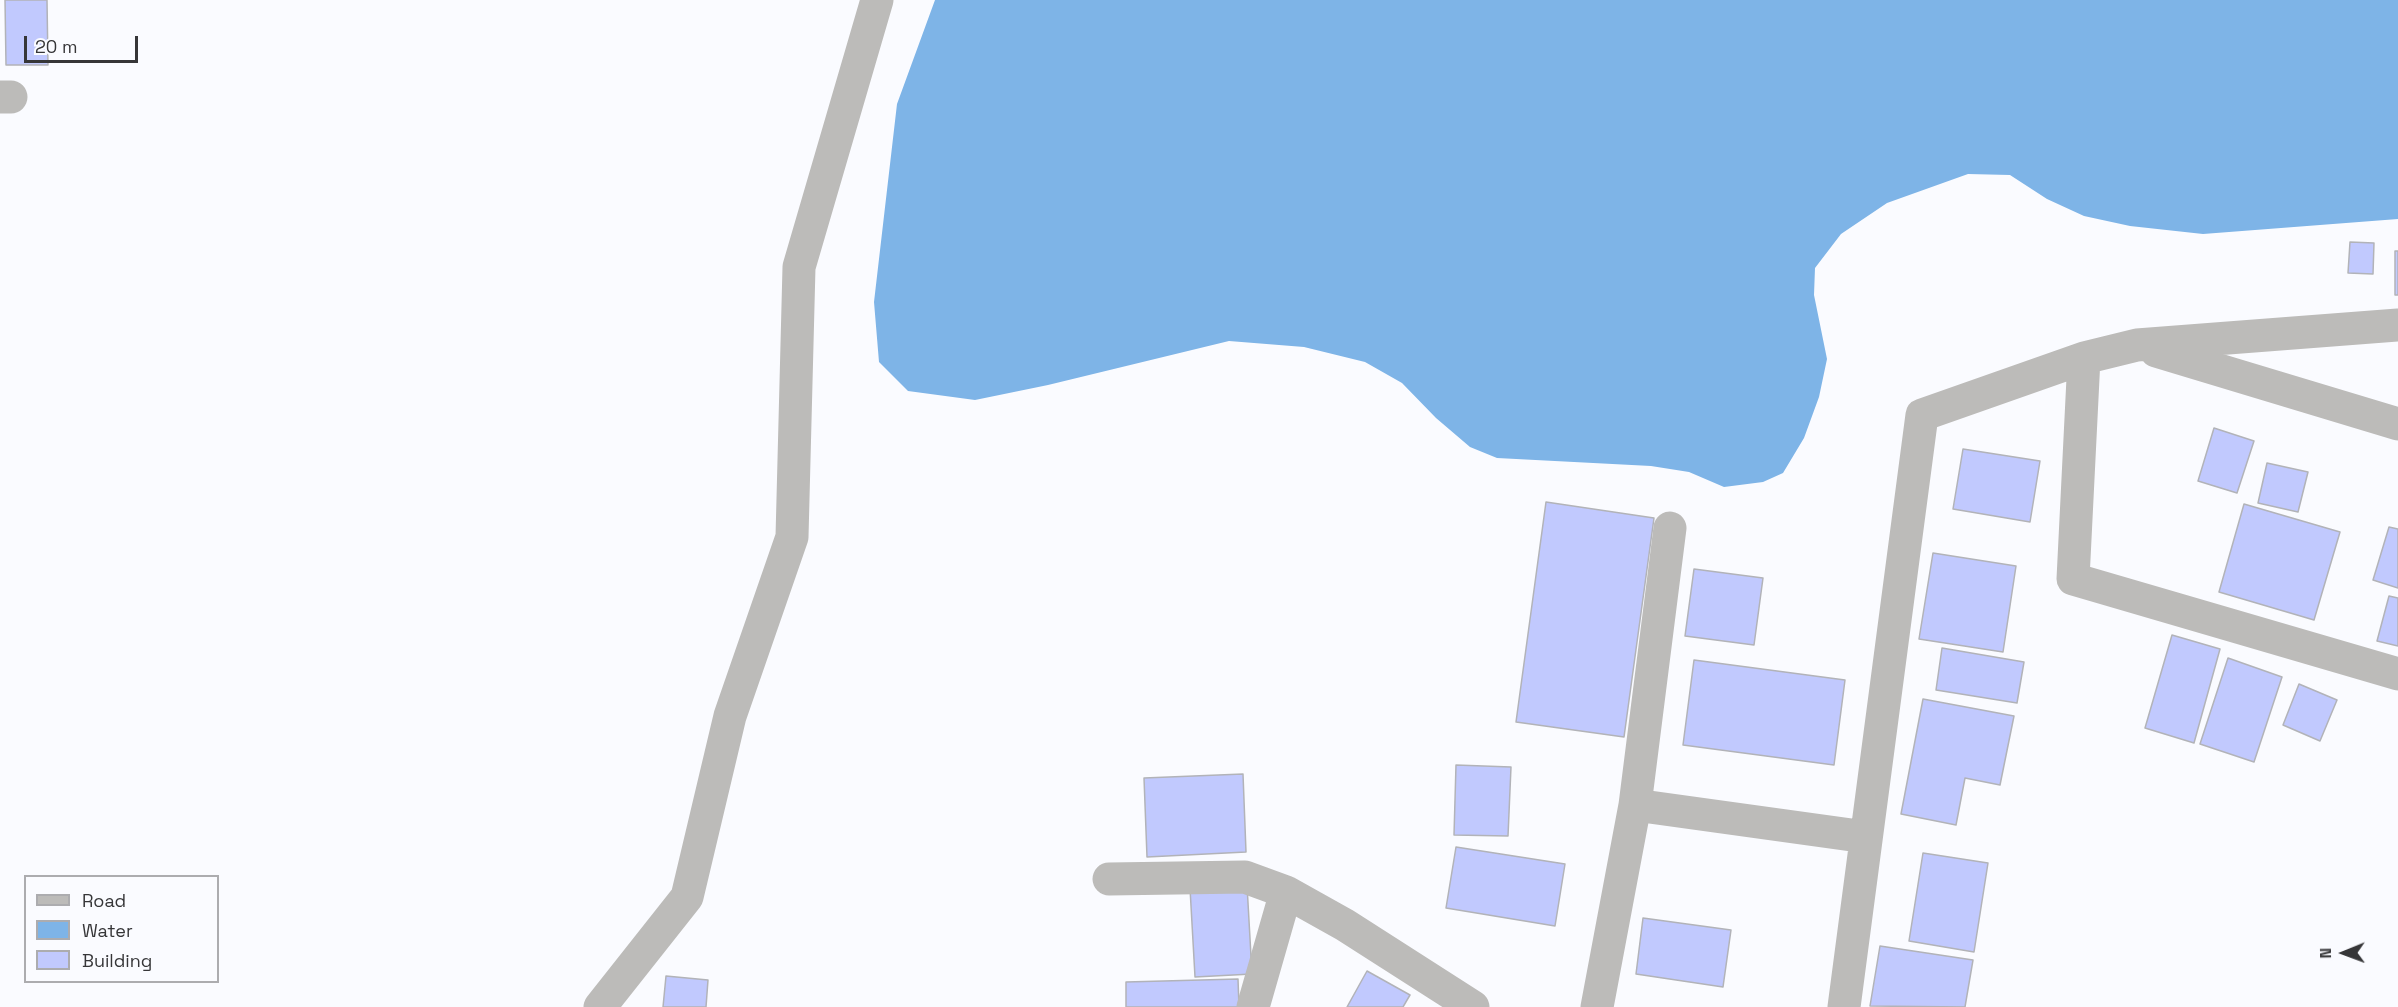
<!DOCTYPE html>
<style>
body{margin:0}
#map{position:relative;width:2398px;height:1007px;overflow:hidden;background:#fafbff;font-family:"Space Grotesk",sans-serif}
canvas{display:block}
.legend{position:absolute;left:24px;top:875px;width:195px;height:108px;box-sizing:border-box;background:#fafbff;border:2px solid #acacaf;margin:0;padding:8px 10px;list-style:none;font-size:18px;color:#363638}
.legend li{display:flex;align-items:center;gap:12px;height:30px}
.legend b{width:30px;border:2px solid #acacaf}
.north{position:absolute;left:2314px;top:923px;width:60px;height:60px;-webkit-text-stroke:4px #fafbff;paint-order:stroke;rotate:269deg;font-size:16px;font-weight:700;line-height:24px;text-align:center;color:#363638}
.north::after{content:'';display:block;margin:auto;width:21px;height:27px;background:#363638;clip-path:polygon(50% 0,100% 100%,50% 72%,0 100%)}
.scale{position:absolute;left:24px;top:36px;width:114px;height:27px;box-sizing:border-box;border:3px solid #363638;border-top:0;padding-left:8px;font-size:18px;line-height:21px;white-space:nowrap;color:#363638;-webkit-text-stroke:4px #fafbff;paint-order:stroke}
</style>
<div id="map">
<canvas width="2398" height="1007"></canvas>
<ul class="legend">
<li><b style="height:8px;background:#bcbbb9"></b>Road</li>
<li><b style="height:16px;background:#7eb4e7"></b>Water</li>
<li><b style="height:16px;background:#c1c9fe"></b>Building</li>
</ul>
<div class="north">N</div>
<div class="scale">20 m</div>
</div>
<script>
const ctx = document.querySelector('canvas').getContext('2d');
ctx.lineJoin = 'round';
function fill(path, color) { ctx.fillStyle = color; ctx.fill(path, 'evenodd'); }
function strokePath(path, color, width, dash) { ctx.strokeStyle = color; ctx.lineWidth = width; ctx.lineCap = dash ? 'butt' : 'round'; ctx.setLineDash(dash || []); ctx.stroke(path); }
const water = new Path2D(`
 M935,0h1463v219l-195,15 -73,-8 -46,-10 -37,-17 -37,-24 -42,-1 -81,29 -46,31 -26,34 -1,27 13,64 -8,38 -15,41 -21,35 -20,9 -39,5 -35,-15 -38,-6 -154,-8 -27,-11 -34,-29 -34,-35 -37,-21 -61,-15 -75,-6 -181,44 -73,15 -67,-9 -29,-29 -5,-60 23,-198z`);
const building = new Path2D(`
 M5,0h42l1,65h-42z
 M2350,242l24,1 -1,31 -25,-1z
 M2395,251h3v44h-3z
 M2214,428l40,13 -17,52 -39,-12z
 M1963,449l77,12 -10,61 -77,-13z
 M2267,463l41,9 -10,40 -40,-9z
 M1546,502l108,16 -30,219 -108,-15z
 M2244,504l96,28 -26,88 -95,-28z
 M2389,527l9,2v59l-25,-8z
 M1933,553l83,13 -13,86 -84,-13z
 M1694,569l69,9 -9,67 -69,-9z
 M2389,596l9,2v48l-21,-5z
 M2172,635l48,14 -26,94 -49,-15z
 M1942,648l82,14 -7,41 -81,-13z
 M2228,658l54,19 -28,85 -54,-18z
 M1694,660l151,20 -11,85 -151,-20z
 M2299,684l38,16 -17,41 -37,-16z
 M1923,699l91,17 -14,69 -35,-7 -9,47 -55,-11z
 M1456,765l55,2 -3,69 -54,-1z
 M1243,774l3,78 -99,5 -3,-79z
 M1456,847l109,17 -10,62 -109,-18z
 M1923,853l65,10 -14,89 -65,-11z
 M1247,885l5,89 -57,3 -5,-89z
 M1643,918l88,12 -8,57 -87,-13z
 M1880,946l93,14 -8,47 -95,-1z
 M1367,971l43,24 -7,12h-56z
 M666,976l42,4 -2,27h-43z
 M1238,979l1,28h-113v-25z`);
const minor = new Path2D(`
 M0,97h11
 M2156,351l242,73
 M2084,358l-11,221 325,95
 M1635,805l231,32
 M1109,879l136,-2 41,15
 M600,1007l87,-110 43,-181 62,-179 7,-270 78,-267
 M1253,1007l33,-115 59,33 128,82
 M1597,1007l38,-202 35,-277
 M1844,1007l78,-592 162,-57 53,-13 261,-20`);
fill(water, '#7eb4e7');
fill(building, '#c1c9fe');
strokePath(building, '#b2b3b8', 1.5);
strokePath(minor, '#bcbbb9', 33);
</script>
